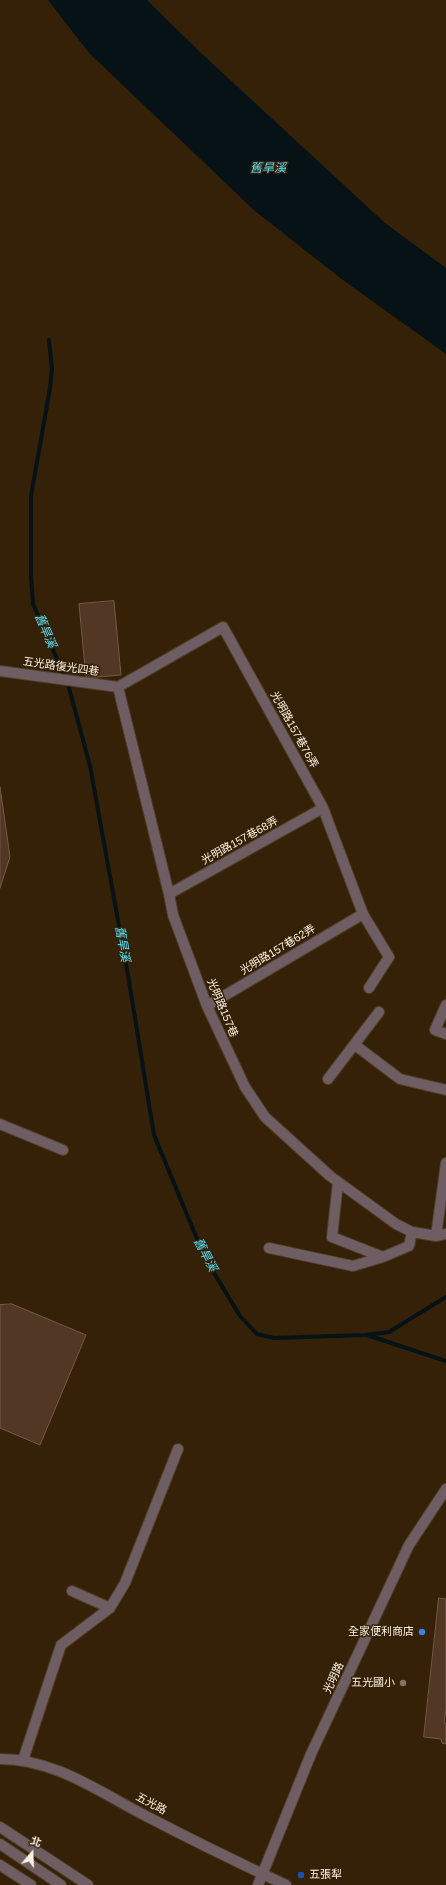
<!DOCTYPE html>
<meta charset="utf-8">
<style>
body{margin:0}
#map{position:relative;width:446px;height:1885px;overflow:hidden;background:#342107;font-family:Arial,"Noto Sans TC",sans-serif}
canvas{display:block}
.north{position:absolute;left:12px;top:1833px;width:40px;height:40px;-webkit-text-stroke:3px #342107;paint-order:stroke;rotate:19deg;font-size:11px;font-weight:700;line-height:16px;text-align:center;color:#fef2e3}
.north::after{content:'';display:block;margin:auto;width:14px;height:18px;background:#fef2e3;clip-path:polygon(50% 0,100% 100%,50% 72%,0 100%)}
</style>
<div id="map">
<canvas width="446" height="1885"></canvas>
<div class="north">北</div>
</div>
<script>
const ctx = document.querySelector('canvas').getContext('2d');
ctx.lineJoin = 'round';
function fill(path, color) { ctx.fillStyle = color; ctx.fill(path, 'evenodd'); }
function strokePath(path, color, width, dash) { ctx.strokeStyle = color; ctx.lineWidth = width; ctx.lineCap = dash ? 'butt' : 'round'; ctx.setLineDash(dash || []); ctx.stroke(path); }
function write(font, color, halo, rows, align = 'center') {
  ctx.font = font + ' Arial,"Noto Sans TC",sans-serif'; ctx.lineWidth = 3; ctx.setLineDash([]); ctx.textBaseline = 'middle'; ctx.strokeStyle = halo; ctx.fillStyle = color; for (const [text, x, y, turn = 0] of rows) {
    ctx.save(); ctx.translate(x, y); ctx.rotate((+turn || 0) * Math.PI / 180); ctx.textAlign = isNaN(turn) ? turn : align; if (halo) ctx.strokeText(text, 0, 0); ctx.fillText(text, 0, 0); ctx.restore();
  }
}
const water = new Path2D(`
 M48,0h99l54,53 184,170 61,45v86l-103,-74 -88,-69 -166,-158z`);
const stream = new Path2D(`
 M49,340l3,29 -2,19 -19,108v80l2,28 35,80 22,82 39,215 25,154 51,123 35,58 17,18 17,4 91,-3 24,-3 57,-35
 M367,1335l79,26`);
const building = new Path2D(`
 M114,601l7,74 -35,3 -7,-74z
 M0,787l10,70 -10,31z
 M12,1304l74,31 -46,110 -40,-17v-123z
 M439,1598l7,1v110l-2,14h2v21l-4,-1 -1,-4 -17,-2z`);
const minor = new Path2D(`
 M0,671l118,16
 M118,687l51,207 4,21 34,91 38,81 20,30 65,59 66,48 16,8 24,4 10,-2
 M118,687l105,-60 100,181 40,106 26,43 -20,31
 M169,894l154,-86
 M446,1005l-11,25 11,4
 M207,1006l156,-92
 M355,1045l45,34 46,11
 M328,1079l51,-67
 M0,1124l63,26
 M338,1182l-6,55 51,20
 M436,1236l10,-73
 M269,1248l84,18 30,-9 26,-11 3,-14
 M72,1591l38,17
 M0,1759c55,0 99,33 146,57 46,24 93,47 140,69
 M23,1760l38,-115 49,-37 15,-25 53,-134
 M0,1827l88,58
 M0,1844l61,41
 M0,1865l31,20
 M258,1885l53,-131 98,-209 37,-56`);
const markers = [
 [422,1632,4,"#3f7fe0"],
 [403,1683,4,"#8d6e63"],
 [301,1875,4,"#1a4fb4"]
];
const streetNames = [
 ["五光路復光四巷",61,667,8],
 ["光明路157巷76弄",294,730,61],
 ["光明路157巷68弄",240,841,-29],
 ["光明路157巷62弄",278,950,-31],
 ["光明路157巷",222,1008,67],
 ["光明路",334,1678,-65],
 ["五光路",151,1804,28]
];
const poiNames = [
 ["全家便利商店",414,1632],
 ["五光國小",395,1683],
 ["五張犁",309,1875,"left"]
];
const waterNames = [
 ["舊旱溪",268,169],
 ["舊旱溪",45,631,67],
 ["舊旱溪",122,944,80],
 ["舊旱溪",205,1255,63]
];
fill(water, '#061215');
strokePath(stream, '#061215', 4);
fill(building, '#523725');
strokePath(building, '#765946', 1);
strokePath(minor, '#503e26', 12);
strokePath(minor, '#6e5e63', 10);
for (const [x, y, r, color] of markers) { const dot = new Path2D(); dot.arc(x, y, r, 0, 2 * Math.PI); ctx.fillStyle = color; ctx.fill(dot); strokePath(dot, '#342107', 1.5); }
write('11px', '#fef2e3', '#342107', streetNames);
write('11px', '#fef2e3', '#342107', poiNames, 'right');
write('italic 12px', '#55e3fe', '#342107', waterNames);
</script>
